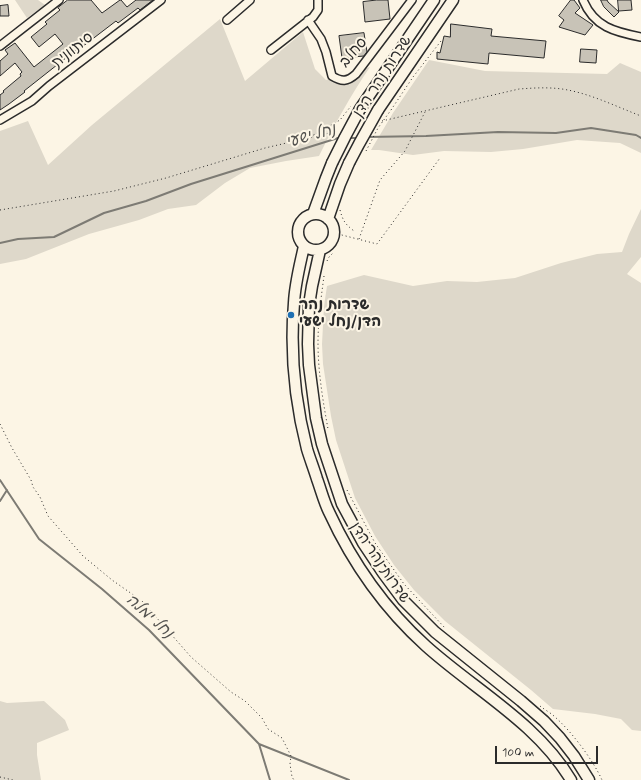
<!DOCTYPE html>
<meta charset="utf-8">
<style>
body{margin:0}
#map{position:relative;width:641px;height:780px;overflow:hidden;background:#fcf5e5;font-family:Mynerve,sans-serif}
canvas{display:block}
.scale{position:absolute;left:495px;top:746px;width:103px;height:18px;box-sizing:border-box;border:2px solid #2b2b2b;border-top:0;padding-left:5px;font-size:12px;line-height:14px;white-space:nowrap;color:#2b2b2b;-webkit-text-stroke:3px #fcf5e5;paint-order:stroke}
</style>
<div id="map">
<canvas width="641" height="780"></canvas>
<div class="scale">100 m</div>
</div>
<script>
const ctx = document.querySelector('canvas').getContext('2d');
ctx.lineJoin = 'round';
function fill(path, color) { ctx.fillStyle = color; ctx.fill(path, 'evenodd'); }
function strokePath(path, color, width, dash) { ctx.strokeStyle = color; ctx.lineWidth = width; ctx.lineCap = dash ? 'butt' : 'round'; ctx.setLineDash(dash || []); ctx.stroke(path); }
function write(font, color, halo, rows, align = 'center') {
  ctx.font = font + ' Mynerve,"Playpen Sans Hebrew",sans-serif'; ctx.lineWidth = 4; ctx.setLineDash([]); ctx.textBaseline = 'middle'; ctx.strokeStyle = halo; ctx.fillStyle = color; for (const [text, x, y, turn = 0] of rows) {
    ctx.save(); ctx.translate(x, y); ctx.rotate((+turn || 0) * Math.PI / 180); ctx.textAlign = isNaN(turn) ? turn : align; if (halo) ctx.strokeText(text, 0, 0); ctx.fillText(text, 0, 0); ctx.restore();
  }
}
const green = new Path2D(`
 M15,0h23l7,5 -18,13z
 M220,19l25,62 58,-49 12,37 11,11 44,-13c-19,28 -36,58 -51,89l-33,5 -36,7 -25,15 -29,22 -28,4 -29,11 -50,14 -63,25 -26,5v-133l28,-10 20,44 44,-40z
 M429,60l56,11 122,3 13,-11 21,9v81l-21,-10 -43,-3 -54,9 -32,3 -47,-1 -31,4 -34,-5h-8l22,-37z
 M641,209v48l-14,17 14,9v448l-9,-1 -11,-11 -26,-5 -42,-5 -22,-19 -86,-69 -31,-31 -20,-25 -19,-29 -20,-38 -19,-58 -5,-24 -8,-52 -1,-20 2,-38 3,-20 37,-11 49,11 34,-5 30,1 38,-4 46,-15 36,-9 25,-2 7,-18z
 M0,701l7,2 37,-2 21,19 4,10 -32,13v12l4,25h-41z`);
const stream = new Path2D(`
 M366,137l60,-1 72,-4 58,1 35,-5 45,7 5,3
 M348,138h11
 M0,243l18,-4 36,-2 50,-24 42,-12 45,-17 147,-46h3
 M0,480l39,59 63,50 47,41 110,114 11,36
 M0,501l7,-11
 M259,744l90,36`);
const building = new Path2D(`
 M68,0h23l11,13 18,-13h1l6,7 9,-7h17l-13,10 -2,-2 -20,15 -2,-2 -34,26 -1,-1 -57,45 1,1 -16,12 -9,6v-15l4,-3 -1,-1 18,-15 -1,-2 2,-2 -7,-9 -15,13v-15l8,-7 -3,-4 10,-7 19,24 24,-19 5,-4 -8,-10 -16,13 -8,-10 16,-13 -2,-2 15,-12 -2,-2z
 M377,0h11l2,19 -25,3 -2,-20z
 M571,0h3l6,8 -5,5 18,12 -8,10 -26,-8 5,-7 -5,-4z
 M601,0h6l1,2 11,10 -5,5 -10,-10z
 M618,0h13l1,10 -13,1z
 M8,5l1,11h-9v-10z
 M451,24l41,5 -1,7 55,5 -2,17 -55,-5 -1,11 -51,-5v-7l3,1 4,-17 6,1z
 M364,33l3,19 -3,4 -22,2 -3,-22z
 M581,49l16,1 -1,13 -16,-1z`);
const path = new Path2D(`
 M391,110l22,-33 28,-36
 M382,121l137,-32c14,-1 28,-2 43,0 27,4 53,17 79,27
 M310,137l30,-17 11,-14
 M0,210l114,-19 52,-13 99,-30 73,-17
 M340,210c3,11 5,14 14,21
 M334,233l43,11 63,-86
 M359,239l21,-59 25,-29 20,-39
 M327,261l2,-4 5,-5
 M324,276c-3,22 -6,45 -6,67 0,29 5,58 10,86
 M0,424l12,24 19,32 2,7 7,10 8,19 35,40 29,24 30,21 49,56 40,35 14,9 17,17 6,11 14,9 9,18 -1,8 2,13 2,3
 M347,490l28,53 29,41 41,44
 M540,706c5,4 11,7 15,11 17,15 38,43 47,63
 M0,777l13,3`);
const minor = new Path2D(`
 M583,0c11,27 32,32 58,37
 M227,20l23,-20
 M308,20l13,19 5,13 6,24c10,6 15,6 24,-2l56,-74
 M0,46l59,-46
 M271,50l42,-33 5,-7v-10
 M0,120l32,-19 17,-15 112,-86`);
const secondary = new Path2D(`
 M360,109l74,-109
 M378,110l75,-110
 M298 232a18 18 0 1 1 36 0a18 18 0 1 1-36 0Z
 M313,214l13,-36 6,-15
 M328,219l12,-35 9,-21
 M304,246c-4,19 -9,37 -10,57 -4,48 1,99 13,146 3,10 7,20 10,30 4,11 7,23 12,33 23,50 56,97 97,134 49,44 111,77 145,134
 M320,250l-8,36 -3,19 -1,39 1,21 7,53 6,26 20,60 21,39 20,30 20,27 32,32 86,69 23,20 16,17 14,18 15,24`);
const pathBridge = new Path2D(`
 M366,151l12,-23 13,-18`);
const secondaryBridge = new Path2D(`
 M332,163l13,-26 15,-28
 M349,163l10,-19 19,-34`);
const markers = [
 [291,315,4,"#1f6fb2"]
];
const streetNames = [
 ["סיתוונית",73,51,-38],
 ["סחלב",354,53,-49],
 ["שדרות נהר הדן",383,77,-57],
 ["שדרות נהר הדן",379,563,56]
];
const poiNames = [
 ["שדרות נהר",299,306],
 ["הדן/נחל ישעי",299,323]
];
const waterNames = [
 ["נחל ישעי",311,137,-16],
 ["נחל ימלה",149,617,42]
];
fill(green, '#ded8ca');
strokePath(stream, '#7d7b74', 2);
fill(building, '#c8c3b7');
strokePath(building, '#2b2b2b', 1);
strokePath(minor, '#2b2b2b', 10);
strokePath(secondary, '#2b2b2b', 13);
strokePath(path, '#2b2b2b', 1, [1, 3]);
strokePath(minor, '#fcf5e5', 7);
strokePath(secondary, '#fcf5e5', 10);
strokePath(secondaryBridge, '#2b2b2b', 13, []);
strokePath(pathBridge, '#2b2b2b', 1, [1, 3]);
strokePath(secondaryBridge, '#fcf5e5', 10);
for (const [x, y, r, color] of markers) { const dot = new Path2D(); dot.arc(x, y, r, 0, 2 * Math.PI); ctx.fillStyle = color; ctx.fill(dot); strokePath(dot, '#fcf5e5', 1.5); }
write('15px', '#2b2b2b', '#fcf5e5', streetNames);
write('bold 15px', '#2b2b2b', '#fcf5e5', poiNames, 'left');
write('italic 16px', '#545350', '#fcf5e5', waterNames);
</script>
